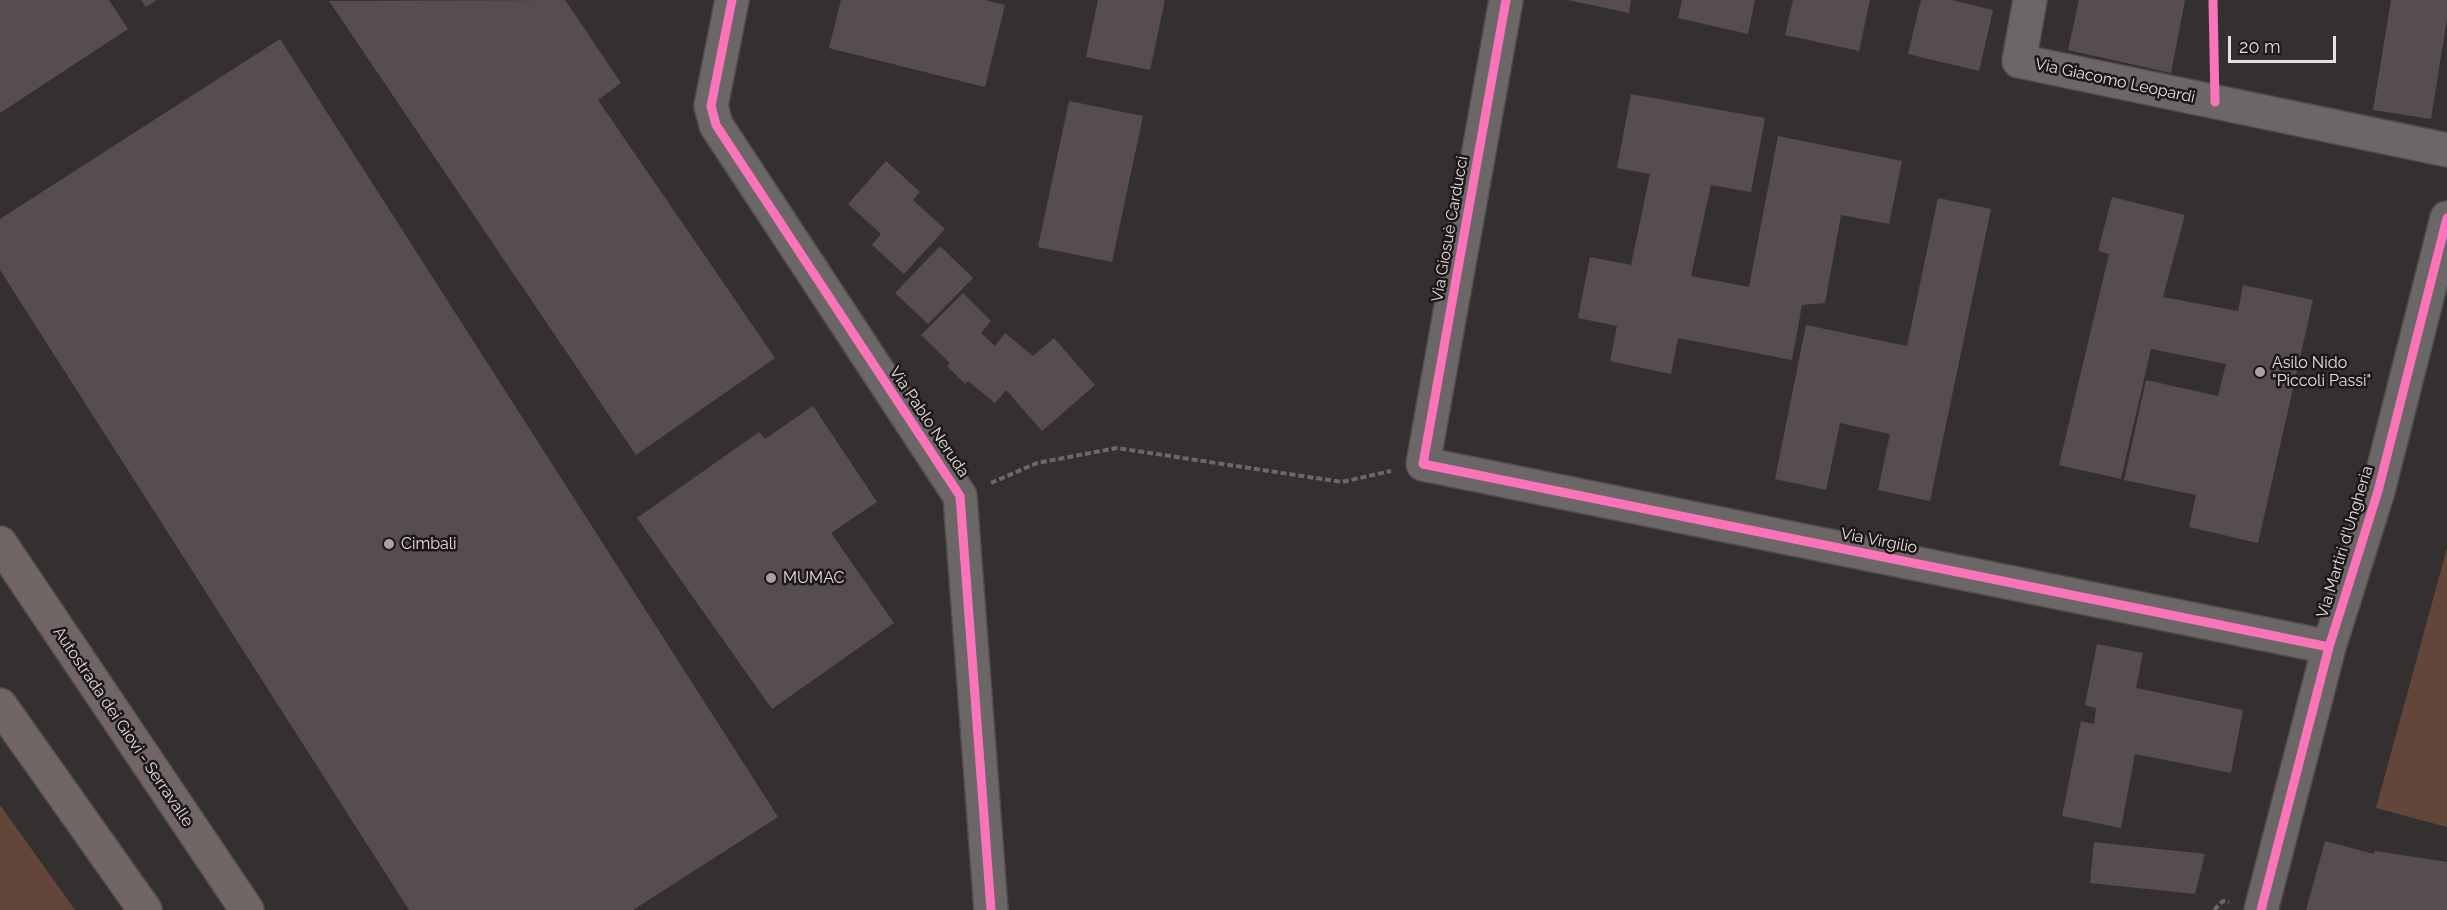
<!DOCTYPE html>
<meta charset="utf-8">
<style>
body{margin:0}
#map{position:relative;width:2447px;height:910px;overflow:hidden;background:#353030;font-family:Raleway,sans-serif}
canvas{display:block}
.scale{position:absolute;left:2228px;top:36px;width:108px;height:27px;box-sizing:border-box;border:3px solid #e7dfe0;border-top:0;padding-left:8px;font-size:18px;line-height:21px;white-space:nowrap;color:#e7dfe0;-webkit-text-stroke:4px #1c1718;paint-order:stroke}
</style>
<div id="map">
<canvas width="2447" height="910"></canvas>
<div class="scale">20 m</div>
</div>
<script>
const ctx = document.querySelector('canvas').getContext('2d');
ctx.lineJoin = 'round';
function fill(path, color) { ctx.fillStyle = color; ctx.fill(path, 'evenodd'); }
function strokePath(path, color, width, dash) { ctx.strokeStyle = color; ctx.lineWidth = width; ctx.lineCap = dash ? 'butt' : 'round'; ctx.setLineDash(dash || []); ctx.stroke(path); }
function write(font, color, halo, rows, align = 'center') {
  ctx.font = font + ' Raleway,sans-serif'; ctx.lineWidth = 5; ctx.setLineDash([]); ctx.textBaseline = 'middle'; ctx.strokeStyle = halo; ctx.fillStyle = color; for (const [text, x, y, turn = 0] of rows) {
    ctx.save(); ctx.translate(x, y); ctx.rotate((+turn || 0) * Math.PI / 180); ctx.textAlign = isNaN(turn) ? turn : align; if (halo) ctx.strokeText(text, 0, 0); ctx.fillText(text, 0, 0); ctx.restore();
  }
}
const green = new Path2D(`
 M2447,548v279l-71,-19z
 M0,805l75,105h-75z`);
const building = new Path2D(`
 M0,0h109l19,29 -128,84z
 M141,0h16l-11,7z
 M565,0l56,83 -23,17 177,258 -139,97 -307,-454z
 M841,0h144l20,5 -20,82 -156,-39z
 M1098,0h67l-15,70 -64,-13z
 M1568,0h63l-2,13z
 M1682,0h73l-7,34 -70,-16z
 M1793,0h77l-11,51 -74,-16z
 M1921,0h31l41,10 -14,61 -71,-17z
 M2079,0h106l-14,73 -103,-23z
 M2391,0h56v19l-16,100 -58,-9z
 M280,39l498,778 -145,93h-224l-409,-640v-51z
 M1631,94l134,24 -14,74 -40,-7 -20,91 58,11 29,-151 124,25 -13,63 -48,-9 -16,88 -23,2 -10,55 -114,-22 -7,36 -61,-13 7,-35 -39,-8 12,-61 41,8 19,-91 -33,-6z
 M1069,101l74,15 -31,146 -74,-15z
 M886,161l34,31 -7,8 32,29 -41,45 -32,-29 9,-11 -33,-30z
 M2112,197l73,18 -22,82 75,14 5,-26 70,15 -55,243 -69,-16 7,-32 -72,-15 22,-100 72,16 8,-32 -75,-15 -30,130 -62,-14 50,-211 -11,-3z
 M1938,198l53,11 -61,292 -52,-11 12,-56 -50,-11 -14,67 -51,-11 31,-154 101,21z
 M940,246l33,32 -45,46 -33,-31z
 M963,293l28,28 -10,12 14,13 10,-13 28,23 21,-18 41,47 -53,46 -36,-41 -11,13 -27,-22 -3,3 -18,-18 3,-3 -29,-28z
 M813,406l64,96 -46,31 63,90 -122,86 -135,-191 122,-86 6,7z
 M2097,644l46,9 -7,35 107,22 -12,63 -96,-19 -14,74 -59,-12 19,-95 13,3 2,-16 -11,-3z
 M2325,841l49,13 1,-3 72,11v48h-141z
 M2094,842l111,12 -10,40 -105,-11z`);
const path = new Path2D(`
 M991,483l46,-20 80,-15 225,34 49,-11
 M2214,910l9,-9 6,1`);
const minor = new Path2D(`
 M732,0l-21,106 5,19 244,371 31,414
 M1506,0l-83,464 906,183
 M2030,0l-11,61 428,89
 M2261,910l68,-263 49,-156 69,-273`);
const motorway = new Path2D(`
 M0,543l247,367
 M0,705l145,205`);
const cycleway = new Path2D(`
 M732,0l-21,106 5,19 244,371 31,414
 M1506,0l-83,464 906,183
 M2213,0l2,102
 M2261,910l68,-263 49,-156 69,-273`);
const markers = [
 [2260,372,6,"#a9a2a2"],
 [389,544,6,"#a9a2a2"],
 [771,578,6,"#a9a2a2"]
];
const streetNames = [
 ["Via Giacomo Leopardi",2115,81,12],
 ["Via Giosuè Carducci",1450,229,-80],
 ["Via Pablo Neruda",929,422,56],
 ["Via Virgilio",1879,541,11],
 ["Via Martiri d'Ungheria",2345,542,-73],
 ["Autostrada dei Giovi - Serravalle",123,727,56]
];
const poiNames = [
 ["Asilo Nido",2272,363],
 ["\"Piccoli Passi\"",2272,381],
 ["Cimbali",401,544],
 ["MUMAC",783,578]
];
fill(green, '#634639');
fill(building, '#574d50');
strokePath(minor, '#514c4d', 36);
strokePath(motorway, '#514c4d', 36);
strokePath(path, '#6c6868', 4, [6, 3]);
strokePath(minor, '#6b6767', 33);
strokePath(motorway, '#716665', 33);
strokePath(cycleway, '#fb73b8', 9);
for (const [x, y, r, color] of markers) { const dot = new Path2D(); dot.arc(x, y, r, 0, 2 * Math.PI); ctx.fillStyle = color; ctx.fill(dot); strokePath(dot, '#1c1718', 2); }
write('16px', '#e7dfe0', '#1c1718', streetNames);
write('16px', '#e7dfe0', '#1c1718', poiNames, 'left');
</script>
